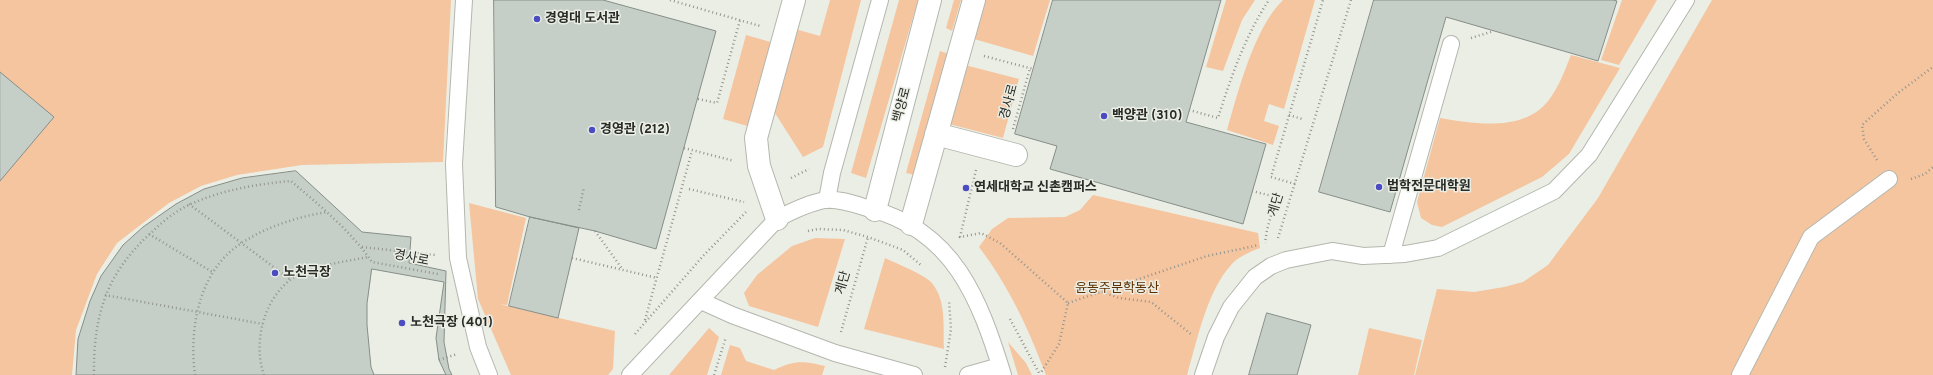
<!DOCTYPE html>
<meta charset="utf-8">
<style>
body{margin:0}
canvas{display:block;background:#ebeee4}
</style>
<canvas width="1933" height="375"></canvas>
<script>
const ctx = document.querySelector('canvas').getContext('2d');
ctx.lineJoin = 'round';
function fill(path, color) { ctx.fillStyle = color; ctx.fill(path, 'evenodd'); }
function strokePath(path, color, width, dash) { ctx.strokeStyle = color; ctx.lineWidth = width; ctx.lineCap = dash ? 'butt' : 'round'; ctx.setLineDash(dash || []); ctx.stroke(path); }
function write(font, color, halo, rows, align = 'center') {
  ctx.font = font + ' Overpass,"Noto Sans KR",sans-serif'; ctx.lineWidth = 3; ctx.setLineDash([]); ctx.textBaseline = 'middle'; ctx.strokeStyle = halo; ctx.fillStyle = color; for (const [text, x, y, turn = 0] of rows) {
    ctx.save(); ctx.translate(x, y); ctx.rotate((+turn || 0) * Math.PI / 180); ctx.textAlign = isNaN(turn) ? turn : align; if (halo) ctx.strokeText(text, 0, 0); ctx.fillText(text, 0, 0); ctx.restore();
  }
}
const green = new Path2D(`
 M0,0h451l-8,162 -141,3 -65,10 -36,11 -32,17 -52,40 -20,31 -21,56 -4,45h-72z
 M830,0h31l-38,147 -20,10 -30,-47 22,-81 25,7z
 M899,0h19l-52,178 -15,-5z
 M954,0h7l-9,31 -6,-3z
 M985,0h65l-17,56 -59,-17z
 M1226,0h29l-13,20 -19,51 -17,-4z
 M1283,0h32l-31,109 -15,-5 -5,17 15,5 -6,19 -46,-15c11,-38 27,-102 56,-130z
 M1622,0h35l-38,65 -18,-5z
 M1712,0h221v375h-518l22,-86 37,3 30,-5 19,-5 25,-17 50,-67z
 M746,35l28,8 -23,84 -28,-8z
 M940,51l9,3 -34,121 -9,-2z
 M1571,55l49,13 -51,86 -27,23 -100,50 -10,-2 -11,-7 -4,-16 23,-84c36,6 87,15 111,-21 9,-13 14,-27 20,-42z
 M965,65l54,14 -16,59 -54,-14z
 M1093,195l165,38 2,15c-10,4 -21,8 -29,17 -24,26 -34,76 -44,110h-141c-18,-47 -36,-87 -67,-128l13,-18 16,-11 57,-1 15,-7z
 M469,203l57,15 -19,87 -8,-1 116,27 -2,38 -5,6h-97l-33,-76z
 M815,238l30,1 -27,88 -69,-21 -5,-13 13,-18 35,-29z
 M885,258c11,5 37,16 45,23 17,17 13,46 14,68l-80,-20z
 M709,328l10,9 -12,38h-38z
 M1369,328l53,12 -8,35h-56z
 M1008,342l18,21 6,12h-14z
 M730,345l10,3 6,13 28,9c21,-10 29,-9 51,-4l-3,9h-101z`);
const building = new Path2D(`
 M494,0h109l113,31 -60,218 -61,-18 -65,-14 -34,-10z
 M1053,0h168l-35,122 80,22 -23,80 -193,-55 7,-23 -42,-12z
 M1374,0h239l4,1 -19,60 -152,-44 -56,195 -71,-20z
 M0,72l54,45 -54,64z
 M296,171l66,61 49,5 -2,26 37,8 -2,71 5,27 3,6h-376l2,-36 12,-38 11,-25 22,-31 20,-18 33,-23 28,-15 38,-11z
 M530,217l49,11 -21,90 -49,-12z
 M372,269l72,13 -8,56 3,22 7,15h-72l-3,-8 -4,-42v-21z
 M1267,313l44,12 -14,50h-48z`);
const path = new Path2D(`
 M670,0l90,26
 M1471,38l23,-7
 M984,56l49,13
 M698,99l19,4 23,-83
 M1189,110l29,8c13,-41 27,-82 51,-118
 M1289,115l13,4
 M1013,129l17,-61
 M684,148l50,13
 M1877,160l-13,-21 -2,-14 36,-32 35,-26
 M976,170l-16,67 21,-4 19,10 68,60 -9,41 -19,30
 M791,178l18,-9
 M1911,179l14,-5 8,-7
 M1295,184l-24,-7 52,-177
 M689,189l55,13
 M1252,191l24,6 -9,33 -2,13
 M189,204l102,76
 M579,210l5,-23
 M595,231l28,39
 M808,231l10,-2 25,1 25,7 35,13 19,16
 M149,234l65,39
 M1278,238l73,-238
 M362,247l73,8
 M572,258l85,20
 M1102,292l17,6 32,4 41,33
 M105,295l158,29
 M1068,303l139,-47 52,-11
 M1010,319l30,56
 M645,320l47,-169
 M841,332l27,-95
 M635,334l69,-79 43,-44
 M439,360l18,-6
 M945,367l6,-38 -2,-28
 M94,375c-1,-60 13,-103 58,-143 11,-11 25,-22 39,-28 31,-14 66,-20 100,-23 28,24 59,49 81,81l66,12
 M195,375c-6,-44 3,-100 41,-128 26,-19 60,-30 91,-35
 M264,375c-13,-37 3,-89 42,-104 19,-7 42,-10 62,-14
 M714,375l12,-38`);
const lane = new Path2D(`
 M464,0l-10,164 4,94 20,89 11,28
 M827,200l5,-27 48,-173
 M1391,255l60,-211
 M701,301l31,14 103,38 79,22
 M630,375l147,-156c15,-8 32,-16 48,-19 14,-2 32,5 45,9 84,21 110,91 133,166
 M968,375l32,-9
 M1203,375l13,-38 15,-30 24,-30 16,-11 15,-6 46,-9 31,5 42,-2 33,-6 116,-57 35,-36 97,-155
 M1740,375l71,-138 78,-58`);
const street = new Path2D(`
 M936,134l80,21
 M875,210l55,-210
 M777,219l-18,-53 -3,-28 38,-138
 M911,224l63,-224`);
const markers = [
 [537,19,4,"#4c4cc2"],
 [1104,116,4,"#4c4cc2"],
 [592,130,4,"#4c4cc2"],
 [1379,187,4,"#4c4cc2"],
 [966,188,4,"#4c4cc2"],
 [275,273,4,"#4c4cc2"],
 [402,323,4,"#4c4cc2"]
];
const poiNames = [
 ["경영대 도서관",545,19],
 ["백양관 (310)",1112,116],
 ["경영관 (212)",600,130],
 ["법학전문대학원",1387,187],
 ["연세대학교 신촌캠퍼스",974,188],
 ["노천극장",283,273],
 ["노천극장 (401)",410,323]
];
const streetNames = [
 ["경사로",1010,102,-75],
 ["백양로",903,105,-75],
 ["계단",1277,205,-73],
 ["경사로",411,259,11],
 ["계단",844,283,-74]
];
const parkNames = [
 ["윤동주문학동산",1117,289]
];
fill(green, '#f5c5a0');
fill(building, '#c5cec7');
strokePath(building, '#868e88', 1);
strokePath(lane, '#b4b7ae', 18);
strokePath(street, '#b4b7ae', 24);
strokePath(path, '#93958e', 2.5, [1, 3]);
strokePath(lane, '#fff', 16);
strokePath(street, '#fff', 22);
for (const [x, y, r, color] of markers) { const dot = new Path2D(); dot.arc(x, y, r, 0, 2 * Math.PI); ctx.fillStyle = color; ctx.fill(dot); strokePath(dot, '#ebeee4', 1.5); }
write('bold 13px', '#292b27', '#ebeee4', poiNames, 'left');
write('13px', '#292b27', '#ebeee4', streetNames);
write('13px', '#5c2f00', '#ebeee4', parkNames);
</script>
